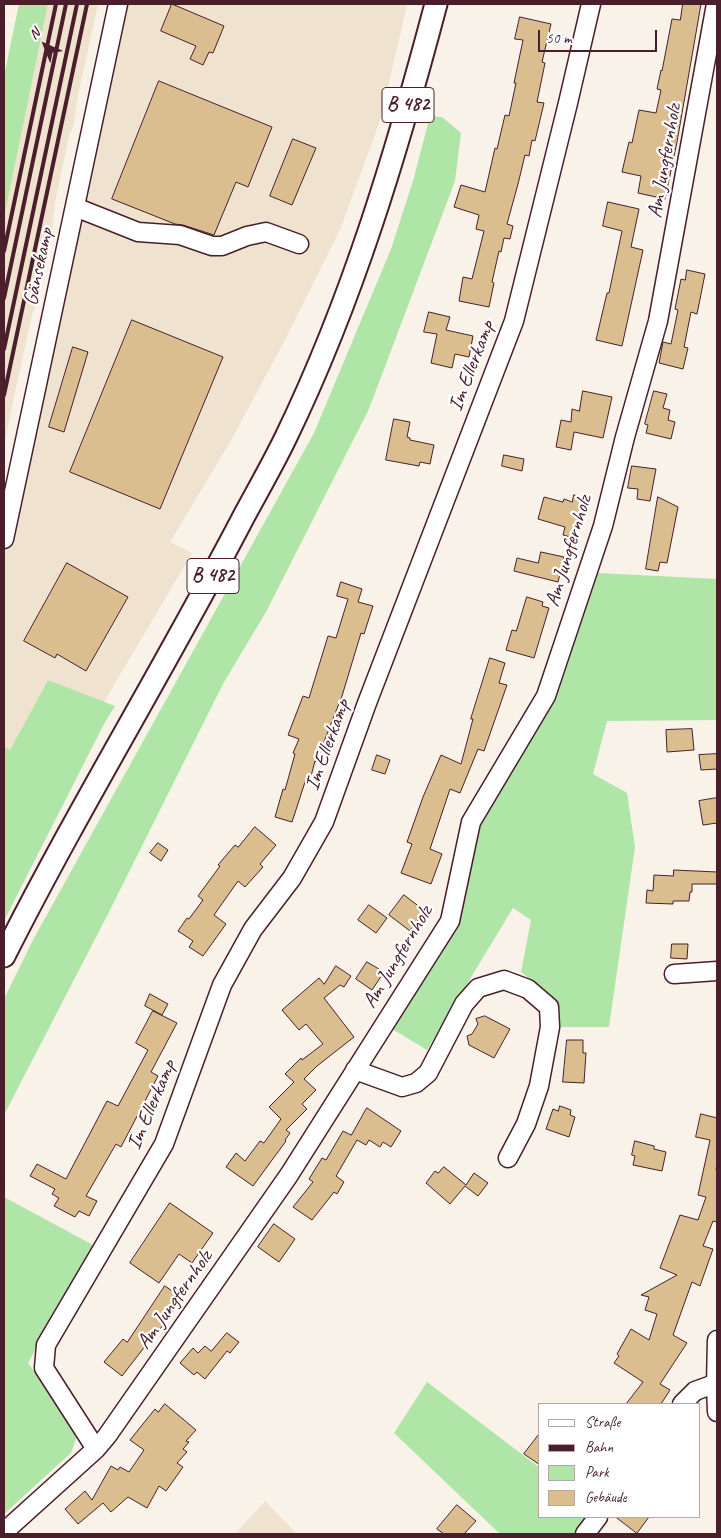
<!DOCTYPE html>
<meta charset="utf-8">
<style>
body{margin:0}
#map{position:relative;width:721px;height:1538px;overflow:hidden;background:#f8f2e9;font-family:Caveat,sans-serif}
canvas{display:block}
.frame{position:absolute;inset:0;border:5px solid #4a1f2b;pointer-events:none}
.legend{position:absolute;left:538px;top:1403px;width:162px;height:115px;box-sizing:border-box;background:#fff;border:1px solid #b7a5aa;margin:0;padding:6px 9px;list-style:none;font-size:15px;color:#4a1f2b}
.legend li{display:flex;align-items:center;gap:10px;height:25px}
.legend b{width:25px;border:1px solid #b7a5aa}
.north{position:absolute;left:20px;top:20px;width:50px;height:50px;-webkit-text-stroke:4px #fff;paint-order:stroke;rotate:316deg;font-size:14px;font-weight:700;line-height:20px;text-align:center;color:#4a1f2b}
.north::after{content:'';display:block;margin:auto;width:18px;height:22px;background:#4a1f2b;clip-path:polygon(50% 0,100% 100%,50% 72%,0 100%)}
.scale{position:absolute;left:538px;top:30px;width:119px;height:22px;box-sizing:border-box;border:2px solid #4a1f2b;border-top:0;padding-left:6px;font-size:15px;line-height:18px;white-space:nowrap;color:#4a1f2b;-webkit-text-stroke:4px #fff;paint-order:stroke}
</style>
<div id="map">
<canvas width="721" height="1538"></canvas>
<div class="frame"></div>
<ul class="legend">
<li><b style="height:6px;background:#fff"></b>Straße</li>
<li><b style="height:6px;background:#4a1f2b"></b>Bahn</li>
<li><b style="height:14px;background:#afe6a8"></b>Park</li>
<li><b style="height:14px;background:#dabe8f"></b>Gebäude</li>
</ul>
<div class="north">N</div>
<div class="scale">50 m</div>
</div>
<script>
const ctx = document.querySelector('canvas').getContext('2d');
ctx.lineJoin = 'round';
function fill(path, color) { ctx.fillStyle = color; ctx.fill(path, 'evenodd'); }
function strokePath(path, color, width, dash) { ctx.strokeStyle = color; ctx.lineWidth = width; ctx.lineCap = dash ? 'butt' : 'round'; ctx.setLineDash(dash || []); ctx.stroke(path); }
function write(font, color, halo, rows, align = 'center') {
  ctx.font = font + ' Caveat,sans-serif'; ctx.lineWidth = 4.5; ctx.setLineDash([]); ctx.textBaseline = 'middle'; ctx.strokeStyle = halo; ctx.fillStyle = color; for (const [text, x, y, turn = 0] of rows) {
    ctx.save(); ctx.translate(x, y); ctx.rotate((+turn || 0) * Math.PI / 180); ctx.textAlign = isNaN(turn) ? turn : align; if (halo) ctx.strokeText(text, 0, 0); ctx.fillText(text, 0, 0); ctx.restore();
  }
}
const built = new Path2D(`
 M48,4h50l-21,96 -3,24 -5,12 -14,67 -3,25 -5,11 -8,40v11l-2,13 -5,11 -28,130v-226z
 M111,4h296l-26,114 -41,112 -56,112 -54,100 -60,100 22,11 -88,149 -56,-22 -38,70 -6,-4v-240z
 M265,1501l32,33h-62z`);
const green = new Path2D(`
 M19,4h29l-44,214v-142z
 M430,116l12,1 19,16 -6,48 -86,228 -103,203 -43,72 -114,228 -105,203v-116l30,-61 280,-505 77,-184 22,-68z
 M598,573l119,6v141l-110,1 -14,53 34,19 8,54 -26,180h-49l-9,-31 -30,-24 10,-52 -18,-12 -86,142 -35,-21 65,-107 22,-101 78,-124z
 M48,680l67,26 -11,18 -100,197v-175l6,4z
 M4,1197l91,49 -67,117 50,70 -7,20 -67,61z
 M427,1382l113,86v49h49l-13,17h-76l-106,-101z`);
const building = new Path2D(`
 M172,4l52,22 -11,27 -4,-1 -6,13 -13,-6 6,-13 -35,-15z
 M683,4h18l-24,138 -12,57 -27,-6 3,-17 -19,-4 7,-30 3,1 7,-33 17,3 5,-23 -4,-1 4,-19 1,1 10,-52 8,1z
 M520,17l31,7 -9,38 3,1 -8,39 7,1 -9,38 -3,-1 -3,16 -4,-1 -7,29 -11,40 6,2 -3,13 -6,-1 -3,14 -2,-1 -7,31 2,1 -5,24 -30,-6 4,-24 9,2 12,-48 -8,-2 3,-14 -25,-8 7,-22 24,7 10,-44 2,1 8,-34 4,1 7,-33h-2l9,-43 -8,-1z
 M159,81l113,46 -24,60 -12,-5 -22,53 -31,-10 -8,-1 -63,-25z
 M293,139l23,9 -24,57 -22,-9z
 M608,202l31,7 -8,38 12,3 -21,96 -26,-6 11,-47h2l13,-62 -19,-5z
 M687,270l18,4 -8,40 -6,-2 -7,35 4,1 -5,21 -24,-6 4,-21 8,2 7,-34 -3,-1 6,-30 4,1z
 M429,312l21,5 -4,13 27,6 -4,21 -14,-3 -3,14 -21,-5 6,-29 -13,-2z
 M132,320l91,37 -63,152 -90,-37z
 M73,347l15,5 -24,80 -15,-5z
 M583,391l29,6 -9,41 -29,-6 -3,18 -15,-3 5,-27 10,2 1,-13 7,2z
 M654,391l13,3 -4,14 7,2 -2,10 7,2 -4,17 -25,-6 2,-8 -3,-1z
 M394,419l16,3 -3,15 3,1v2l24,5 -4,19 -10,-2 -1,4 -33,-6z
 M504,455l20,4 -2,12 -20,-5z
 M632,466l24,3 -6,32 -13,-2 1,-10 -10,-1z
 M574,495l12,3 -12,40 -11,-3 2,-8 -27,-8 6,-22 19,5 1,-3 8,3z
 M658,497l20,10 -11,56 -7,-1 -2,9 -12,-2z
 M541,552l23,5 -6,25 -44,-11 3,-13 21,5z
 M67,563l61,34 -42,74 -29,-17 -2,4 -31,-17z
 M341,582l21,7 -4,13 15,4 -9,28 -3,-1 -19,63 -26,66 -1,-1 -5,19 -4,-1 -14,43 -17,-5 8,-28 2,1 10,-36 -2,-1 6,-14 -11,-4 15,-39 6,2 19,-62 8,2 12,-39 -11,-3z
 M527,597l16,5 -1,4 7,2 -15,50 -28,-8 6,-20 4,1z
 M490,658l15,5 -6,20 8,2 -23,66 -6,-2 -18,44 -10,-4 -20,60 12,5 -11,30 -30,-11 11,-29 -5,-2 16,-45 18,-42 20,9 12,-45h-2z
 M692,729l2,21 -27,2 -1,-22z
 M717,754v15l-16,1 -2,-15z
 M377,755l13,5 -5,14 -13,-4z
 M717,798v25l-14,2 -4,-24z
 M255,827l21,18 -16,19 3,3 -18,20 -7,-6 -24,34 12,9 -23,32 -14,-9 4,-6 -15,-10 9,-13 2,1 14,-19 -5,-4 22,-30 -2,-1 17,-20 3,2z
 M158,843l10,7 -7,11 -11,-8z
 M674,870l43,2v12h-25v8h-2l-1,9h-16v3l-27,-1 1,-13 6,1 1,-16 19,1z
 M404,895l21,16 -15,20 -21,-16z
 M369,905l18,13 -11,15 -18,-13z
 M672,944h16l-1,15 -16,-1z
 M367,962l17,10 -12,18 -16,-11z
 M336,966l15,10 -7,11 -4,-2 -16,13 30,39 -37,29 -13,13 12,11 -14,14 5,5 -21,21 4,3 -5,7 1,1 -33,45 -27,-19 10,-14 9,8 15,-20 4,2 17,-24 -12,-12 25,-25 -9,-8 16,-16 1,2 21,-16 -17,-20 -7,6 -17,-20 37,-32 5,6z
 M150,994l18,10 -6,11 -17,-9z
 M153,1011l24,12 -26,49 7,4 -37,71 -5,-3 -30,52 11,5 -8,15 -10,-5 -4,6 -21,-11 5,-8 -7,-4 3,-5 -25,-13 7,-12 29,15 41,-78 11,5 30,-56 -12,-7z
 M485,1016l25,13 -16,29 -25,-13 -2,-9 5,-2 6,-10 -2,-5z
 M567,1040h16v13h3l-2,30 -21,-1z
 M560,1106l11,4 -1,5 5,2 -6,20 -23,-8 7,-20 5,2z
 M367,1108l34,23 -10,16 -8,-5 -3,5 -11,-7 -3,5 -9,-5 -21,36 8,6 -7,12 -3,-2 -22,28 -19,-13 20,-25 -4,-3 13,-21 4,2 17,-29 8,4z
 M701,1114l16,4v45l-1,7h1v52l-4,-1 -10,25 10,3 -13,37 -8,-4 -19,53 14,8 -27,41 10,6 -9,14h-35l17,-22 -29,-19 5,-7 -2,-2 14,-25 18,11 8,-26 -12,-4 4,-13 -8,-2 36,-20 -17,-7 20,-53 18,5 8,-23 -8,-2 12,-55 -14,-3z
 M635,1141l19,5v3l12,3 -4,19 -29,-6 2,-9 -3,-1z
 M444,1167l22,18 8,-12 14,10 -10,13 -13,-10 -15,18 -24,-21 9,-12 3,2z
 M170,1203l43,30 -21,30 -13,-9 -20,29 -29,-20z
 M274,1224l21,15 -16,23 -21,-15z
 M165,1286l17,12 -28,40 -1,-2 -31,40 -18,-14 19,-23 4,3z
 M227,1333l12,9 -9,11 -3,-2 -22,28 -8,-7 -3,3 -14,-12 13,-15 5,5 7,-7 6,5z
 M165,1404l31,26 -10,11 3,1 -6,7 4,3 -10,11 6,4 -17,24 -7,-5 -12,22 -19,-11 -17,15 -8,-9 -25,21 -13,-15 20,-18 7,9 19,-34 7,4 2,-3 9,5 15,-22 -14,-10 25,-31 3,3z
 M540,1433v32l-16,-11z
 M457,1505l19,16 -12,13h-20l-7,-5z
 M616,1517h33l-12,16z`);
const minor = new Path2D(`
 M75,207l63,25 42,3 32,11h10l25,-10 19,-4 33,12
 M4,539l114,-535
 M674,974l43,-3
 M355,1070l47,17 14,-4 12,-10 36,-69 14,-16 26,-8 24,9 21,18 1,20 -11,59 -13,38 -18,34
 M717,1340l-1,44 1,28
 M682,1404l13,-13 22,-8
 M96,1449l-52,-81 2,-23 118,-201 58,-159 31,-56 39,-51 32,-56 43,-119 147,-382 54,-218 23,-99
 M4,1532l92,-83 11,-13 182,-261 161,-254 21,-99 75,-126 57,-170 22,-89 33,-116 58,-317
 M585,1534l13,-17`);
const major = new Path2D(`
 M4,956c75,-149 163,-292 240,-440 14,-26 29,-52 42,-79 67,-138 111,-286 150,-433`);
const rail = new Path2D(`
 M4,251l52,-247
 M4,298l62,-294
 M4,349l73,-345
 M4,395l83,-391`);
const shields = [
 [408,105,52],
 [213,576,52]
];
const shieldNames = [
 ["B 482",408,105],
 ["B 482",213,576]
];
const streetNames = [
 ["Am Jungfernholz",665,161,-80],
 ["Gänsekamp",39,267,-78],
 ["Im Ellerkamp",472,366,-69],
 ["Am Jungfernholz",569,551,-73],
 ["Im Ellerkamp",328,745,-70],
 ["Am Jungfernholz",398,957,-59],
 ["Im Ellerkamp",152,1105,-67],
 ["Am Jungfernholz",175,1300,-55]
];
fill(built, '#efe2ce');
fill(green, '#afe6a8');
fill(building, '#dabe8f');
strokePath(building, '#4a1f2b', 1);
strokePath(minor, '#4a1f2b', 21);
strokePath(major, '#4a1f2b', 25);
strokePath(minor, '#fff', 18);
strokePath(major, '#fff', 21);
strokePath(rail, '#4a1f2b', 4);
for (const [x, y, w] of shields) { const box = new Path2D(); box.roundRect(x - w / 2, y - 17.5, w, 35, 4); ctx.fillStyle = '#fff'; ctx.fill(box); strokePath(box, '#4a1f2b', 1); }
write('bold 20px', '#4a1f2b', null, shieldNames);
write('21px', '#4a1f2b', '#fff', streetNames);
</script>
